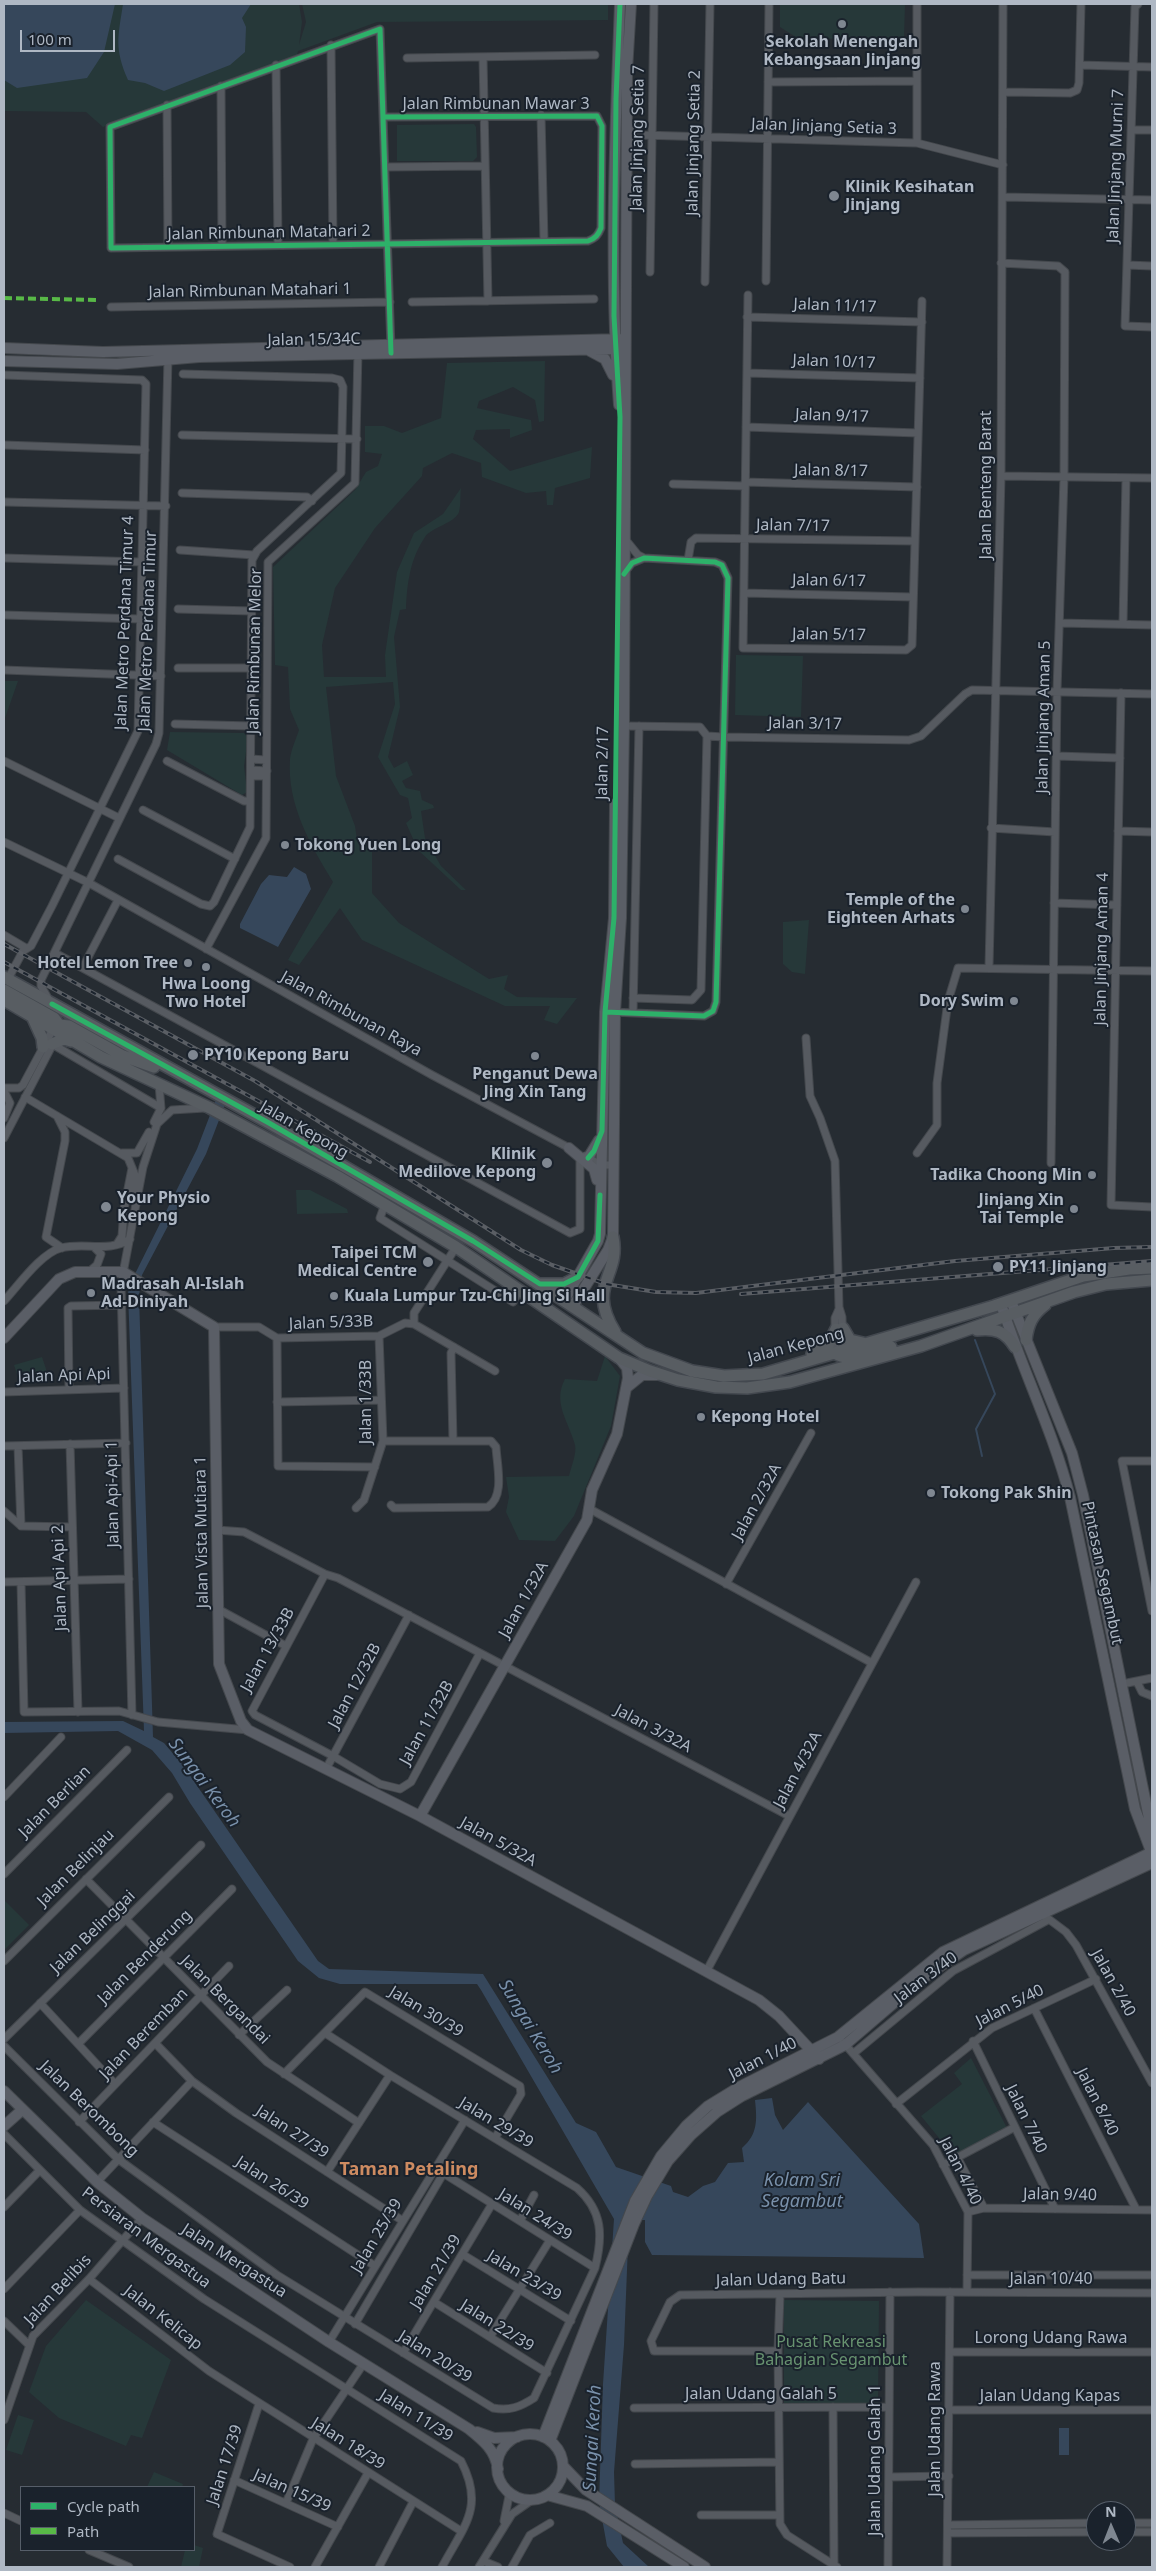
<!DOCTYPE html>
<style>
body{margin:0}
#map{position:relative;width:1156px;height:2571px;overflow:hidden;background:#262c32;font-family:"Noto Sans",sans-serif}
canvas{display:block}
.frame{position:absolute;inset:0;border:5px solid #afb8c4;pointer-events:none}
.legend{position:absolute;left:20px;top:2486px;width:175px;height:65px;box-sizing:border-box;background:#1a222c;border:1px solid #565e69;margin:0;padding:6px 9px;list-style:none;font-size:15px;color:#afb8c4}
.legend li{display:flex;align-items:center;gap:10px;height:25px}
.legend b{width:25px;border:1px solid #565e69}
.north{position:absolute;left:1086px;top:2501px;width:50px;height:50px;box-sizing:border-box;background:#1a222c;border:1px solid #565e69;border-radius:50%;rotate:359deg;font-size:14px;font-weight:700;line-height:20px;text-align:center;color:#afb8c4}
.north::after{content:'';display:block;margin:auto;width:18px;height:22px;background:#7f8791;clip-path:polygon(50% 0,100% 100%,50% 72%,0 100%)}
.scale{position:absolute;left:20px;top:30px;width:95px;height:22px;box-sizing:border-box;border:2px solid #afb8c4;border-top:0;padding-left:6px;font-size:15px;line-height:18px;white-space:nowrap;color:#afb8c4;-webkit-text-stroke:4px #1a222c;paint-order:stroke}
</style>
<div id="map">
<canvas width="1156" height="2571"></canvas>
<div class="frame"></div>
<ul class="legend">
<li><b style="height:6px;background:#2db169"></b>Cycle path</li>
<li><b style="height:6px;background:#58b947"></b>Path</li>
</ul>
<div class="north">N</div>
<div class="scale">100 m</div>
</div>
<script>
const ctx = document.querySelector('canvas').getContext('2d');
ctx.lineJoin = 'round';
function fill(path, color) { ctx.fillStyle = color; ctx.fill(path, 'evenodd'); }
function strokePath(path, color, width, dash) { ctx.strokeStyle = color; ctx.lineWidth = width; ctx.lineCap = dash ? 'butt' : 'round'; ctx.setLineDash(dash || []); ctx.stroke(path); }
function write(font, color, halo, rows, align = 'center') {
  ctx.font = font + ' "Noto Sans",sans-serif'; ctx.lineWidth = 4; ctx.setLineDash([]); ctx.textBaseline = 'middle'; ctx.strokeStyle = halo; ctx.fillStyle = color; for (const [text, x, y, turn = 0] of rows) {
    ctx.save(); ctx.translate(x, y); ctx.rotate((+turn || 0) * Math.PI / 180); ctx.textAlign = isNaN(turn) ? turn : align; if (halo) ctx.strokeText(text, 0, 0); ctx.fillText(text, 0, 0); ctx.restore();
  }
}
const green = new Path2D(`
 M4,4h295l3,18 -3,23 7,-23 -4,-18h306v16l-231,2 -79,29 -1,4 -194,72 -17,-15 -82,-1z
 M780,4h125l-1,34 -105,1 -19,-12z
 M474,124l2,3 1,30 -4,4h-76v-36z
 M545,361l-1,60 -5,1 -4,-22 -22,-13 -34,14 -2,7 54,12 1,10 -22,8v-9l-34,1 -3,9 37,32 82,-24 -2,31 -35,10 -2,17h-6l-1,-14 -20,2 -44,-16 -1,-14 -29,-10 -29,15 -1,8 -47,52 -40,60 -13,57 2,32h62l-1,-22 12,-83 17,-39 29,-19 18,-26c-1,7 0,17 -2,24 -5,12 -26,14 -34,25 -15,22 -18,47 -19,72l-6,1 -6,27 6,70 -12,50 6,11 13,-7 6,14 -11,6 4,7 14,3 2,9 11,5 1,3 -13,3 4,27 16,28 25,24h-5l-43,-40 -12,-27 6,-5 -4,-20 -8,-3 -22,-38 17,-53 -2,-22 -67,5 10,89 19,50 2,14 15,6v47l27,30 90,56 19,-4 -4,14 13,8 60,1 -20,26 -13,-4 6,-14h-45l-143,-66 -22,-32 -41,57 -11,-5 45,-78c-23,-38 -46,-77 -43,-123 1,-9 6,-20 9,-29l-9,-21 -2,-42 -13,-2 -2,-98 82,-77 11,-18 12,-6 4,-12 -17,-2v-26h19l18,7 39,-15 6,-55z
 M736,655l67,1 -2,61 -66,-2z
 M4,681h14l-14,40z
 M170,732l74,1 4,5 -4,28 3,26 -5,3 -75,-45z
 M809,920l-4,54 -13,-2 -9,-8v-42z
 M296,1190h14l37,19 1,4 -51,1z
 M605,1356l15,20 -9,50 -37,90 -19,25 -36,-1 -13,-28 3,-15 -3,-20 63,-1c2,-9 8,-23 6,-31 -6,-23 -23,-42 -10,-66l32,2z
 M42,1357l5,15 -28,8 -5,-15z
 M4,1900l25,25 -25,25z
 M971,2058l36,70 -54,27 -32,-39 41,-32 -8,-11z
 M86,2300l85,60 -29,78 -11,-3 -5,11 -67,-28 -30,-26 17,-46z
 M784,2300l95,1 -1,102h-94z
 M18,2415l16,5 -12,35 -16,-5z
 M154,2472l29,12 -1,3h-35z
 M194,2545l9,3 -4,19h-18l4,-17h9z`);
const water = new Path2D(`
 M4,4h111l-11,48 -17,26 -70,10 -13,-8z
 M123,4h128l-9,14 4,9 -1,25 -15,13 -66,26 -19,-8 -17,-3c-14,-32 -10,-43 -5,-76z
 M294,867l12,7 5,15 -33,58 -38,-19v-4l21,-40 8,-9 18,2z
 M220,1089l9,5 -23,60 -64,121 -3,21 14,441 11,6 18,21 136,197 11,8 154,5 93,149 20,9 20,35 55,19 2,6 15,5 15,-11 12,-4 13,-19 16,-1 -2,-14c16,-14 15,-28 13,-48l17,-2 3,17 8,15 25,-28 111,122 5,34 -272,-3 -7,-13v-22h-16l-5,125 -10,127 1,33 8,38 26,24h-25l-17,-21 -8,-44 4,-118 11,-165 -133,-229 -4,-6h-137l-21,-6 -21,-17 -108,-158 -18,-30 -20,-23 -34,-19 -114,2v-11l119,-1 21,10 -16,-438 2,-9 67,-135z
 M1059,2428h10v27h-10z`);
const stream = new Path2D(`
 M975,1340l20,54 -19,35 6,27`);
const street = new Path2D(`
 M1138,4l-3,3 -10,319 27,1
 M331,45l2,199
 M483,57l5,244
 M407,58l188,-3
 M276,65l2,180
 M1080,65l72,2
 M768,82l149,-1
 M221,86l1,160
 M1005,92l65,1 7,-3 2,-7 2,-79
 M167,105l1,142
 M541,115l3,126
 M385,117l212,-1 5,10 -1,102c-3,7 -5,10 -13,13l-477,7 -1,-121 270,-98 11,319
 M627,125l15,10 -14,9
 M1131,130h21
 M642,135l275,8 86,22
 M917,143v-139
 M386,167l99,-1
 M1003,197l149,3
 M1001,263l57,3 7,6 -1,205 -7,214 -6,472
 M1127,265l25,1
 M650,272l4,-268
 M766,281l3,-277
 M705,282l5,-278
 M748,295l-5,353 163,2 6,-5 10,-344
 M412,302l182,-3
 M111,307l279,-5
 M747,317l175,5
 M747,373l173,5
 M4,375l138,5 4,4 -8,347 -86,175 -21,40 -8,5 -15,28
 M746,427l172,6
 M182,435l175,4
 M4,445l141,5
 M1001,476l151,2
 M745,482l172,5
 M673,484l72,2
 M182,493l125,4 5,4
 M4,502l162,4
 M625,539l13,16 6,3
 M180,550l74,5
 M4,558l138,4
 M688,560l3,-18 5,-4 219,3
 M744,593l169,4
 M178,609l74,2
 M4,615l137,4
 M1060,623l92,2
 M1123,624l3,-146
 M178,668h74
 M4,670l157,6
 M1121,693l-10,512 41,2
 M175,724l77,2
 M624,726l76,1 7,9 17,1 185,3 12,-4 44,-42 7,-4 180,4
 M1056,756l64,2
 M251,759l15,1
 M4,761l115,57
 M167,761l77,40h6
 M251,770l16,1
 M251,776h15
 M143,810l92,49
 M991,828l64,4
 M1118,831l34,1
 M4,842l85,41 343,192 141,75
 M118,859l83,45 9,2 4,-4 36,-75 2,-267 5,-9 84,-78 2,-86 -3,-7 -8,-2 -149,-4
 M1054,903l63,2
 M4,935l22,13
 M206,949l60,-111 2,-276 87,-79 3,-132
 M55,953l515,280 10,-4v-69
 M83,967l35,-67
 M989,967l12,-491 2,-472
 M633,998l59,2 9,-10 6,-254
 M49,1000l-8,-14v-6l115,-236 3,-11 9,-376
 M612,1012l92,4 9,-5 3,-9 12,-424 -6,-13 -7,-3 -71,-4 -12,5 -8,10
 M633,1013l6,-287
 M806,1038l4,58 10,22 15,43 4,146 3,10 1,33
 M52,1044l109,64
 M4,1088h15l4,-3 30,-56
 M4,1091l6,12 -6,15
 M25,1097l103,61 7,17 -1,21
 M57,1116l8,16v9l-19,96 16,11
 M154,1122l7,-14 -2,-24
 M4,1138l50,-96
 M122,1153h15l12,-21
 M917,1153l20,-28v-42l11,-82 10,-33 194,3
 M585,1156l16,9h13
 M385,1204l-5,14 133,84 7,-13
 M117,1244l5,-8 2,-27 8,-41
 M90,1271l7,-6 4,-11 -7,-7
 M4,1301c14,-15 37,-48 57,-53 24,-6 48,5 69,-9
 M414,1324l81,47
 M214,1327h45l18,11
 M277,1338l102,-2 26,-13 9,1v-11l42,-66
 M277,1338l1,128 97,1
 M835,1353v-35l4,-9
 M69,1390l-1,-82 3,-2 51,-1
 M4,1392l120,-4
 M277,1402l104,-2
 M383,1441h108l5,6c1,19 9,49 -8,60l-94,1 -3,-3
 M453,1441l-2,-88 3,-6
 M70,1444l8,268
 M4,1446l122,-3
 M18,1446l3,80
 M1152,1461h-30l30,150
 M356,1508l8,-8 19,-59 -4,-105
 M588,1508l284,155
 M4,1511l17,15 51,1
 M217,1530l27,2 81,42 13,4 451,238
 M325,1574l-73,137 3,4 78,41 47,28 20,5 11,-7 69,-129
 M4,1582l125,-3
 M21,1582l3,130 95,-1 39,11 90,8
 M726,1584l85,-151
 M218,1609l68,37
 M1137,1682l5,10 10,4
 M1122,1684l30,-6
 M132,1715l-11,-431 22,-117 14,-43 15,-14 33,-2
 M326,1769l83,-154
 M4,1797l57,-60
 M4,1874l123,-124
 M86,1879l181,183 92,61
 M1046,1917l20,15 10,13 76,138
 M4,1961l165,-164
 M706,1972l210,-390
 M40,2003l75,81
 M1034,2008l102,201
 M239,2035l48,-45
 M4,2039l197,-194
 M973,2041l82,168
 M843,2042l90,103 35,67 -1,80
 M155,2043l37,38 44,32 167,108
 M78,2044l154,-155
 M4,2046l114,113 159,116 216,133c17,3 27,-1 41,-10l61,-130c8,-32 8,-57 -18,-80l-187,-113 -65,-42
 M854,2053l99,-82 95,-51
 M284,2074l81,-82 155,94 1,8 -26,44
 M896,2104l96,-76 104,-49
 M79,2122l150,-156
 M153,2122l222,144
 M4,2134l76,76 124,89 257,162c24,46 3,65 -19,106
 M957,2157l27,51
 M943,2165l72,-38
 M435,2168l160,100
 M327,2172l63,-97
 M97,2182l95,-101
 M4,2207l36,-37
 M968,2212l16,-4 168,2
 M520,2221l14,-26
 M462,2254l109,67
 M967,2275h185
 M89,2279l120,92 252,160
 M4,2289l76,-79
 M780,2294l-2,57 2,173 7,11 50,32
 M434,2302l113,71
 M4,2321l25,24
 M355,2324l88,-150
 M490,2337l60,-97
 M329,2342l136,-222
 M778,2351h-124l-3,-10 19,-39 10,-7 238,-3 234,1
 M950,2352h202
 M403,2353l89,-149
 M259,2404l-42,130 73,33
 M833,2407l1,158
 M634,2408l255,-1
 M949,2410h203
 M4,2420l29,-84 56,-57 53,-61
 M635,2464l144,-2
 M889,2477l60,-1
 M234,2480l104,47
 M286,2503l27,-64 51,-76
 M4,2513l17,8
 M701,2515h78
 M504,2521l5,-25 -5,-9
 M1126,2523h26
 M948,2525l148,-2
 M1126,2532h26
 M948,2533l148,-1
 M89,2550l40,17
 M483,2561l15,6
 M315,2567l53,-94
 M379,2567l34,-65
 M479,2567l33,-53 20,-14
 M512,2567l18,-32 20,-12
 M888,2567l2,-275
 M947,2567l3,-275`);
const secondary = new Path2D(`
 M4,348l99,4 518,-13
 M590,351l15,8 8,16
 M4,361l113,3 82,-7 421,-8
 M619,405c-10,-133 -4,-268 1,-401
 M569,1148l25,21 3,11
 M588,1158l11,-18
 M564,1301l34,-60 2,-7 5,-222 9,-94 1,-114
 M1001,1304c21,65 52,127 69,193l65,312 17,45
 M573,1306l35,-56 5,-13 2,-225 6,-94 3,-192 3,-655 4,-67
 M1013,1306l59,147 11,42 69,338
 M4,1338l55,-59 16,-7h48l91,55 5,337 22,57 7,9 172,86 339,184 20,16 40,43
 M626,1388l16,-13h15
 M420,1816l167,-296 5,-30 25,-56 11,-56 -1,-10 -8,-10
 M4,2091l93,91 45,36 187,124 140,87c15,12 26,21 29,40
 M4,2126l18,-16
 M477,2432l17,6 23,-1
 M497 2467a33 33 0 1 1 66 0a33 33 0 1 1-66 0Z
 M543,2437l92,-236 26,-45 25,-30 22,-20 31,-19 99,-50 105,-85 209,-100
 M550,2441l84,-217 13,-28 21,-35 23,-26 26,-23 25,-16 103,-51 77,-66 42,-29 188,-87
 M563,2466l23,24 119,77
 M547,2495l40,11 97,61`);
const primary = new Path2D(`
 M4,977l265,146 204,118 170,112 49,18 32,5 39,-2 231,-68 89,-30 46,-7 23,-1
 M4,990l50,28 5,7 1,7
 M4,1000l97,57 109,51 127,68 119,71 163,111 31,13 28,9 38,7 31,1 43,-6 131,-36 153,-54 32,-8 46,-4
 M32,1016l10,22 1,9
 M53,1029l6,-4 10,1 54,30 31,11
 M52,1044l12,-5 7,2
 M613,1237c8,39 -27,48 2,95
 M540,1284h24l14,-7
 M843,1328l7,12 13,3
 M977,1330c18,-2 28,1 38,17
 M1026,1340c2,-16 6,-25 19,-35
 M835,1353c15,11 40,-2 56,-6
 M812,1354l16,-9 8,-16`);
const rail = new Path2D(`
 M4,944l251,137 266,169 31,15 54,19 50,8 40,1 259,-32 159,-13 38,-1
 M4,962l366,200
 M741,1294l411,-33`);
const quiet = new Path2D(`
 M4,298l95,2`);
const cycleway = new Path2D(`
 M385,117l212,-1 5,10 -1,102c-3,7 -5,10 -13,13l-477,7 -1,-121 270,-98 11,324
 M52,1004l217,119 204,118 67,43h24l14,-7 20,-36 2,-46
 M605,1012l99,4 9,-5 3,-9 12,-424 -6,-13 -7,-3 -71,-4 -12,5 -8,11
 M588,1158l6,-7 8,-20 3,-119 9,-94 6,-501 -6,-101 2,-217 4,-95`);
const markers = [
 [842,24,5,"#7f8791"],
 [834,196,6,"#7f8791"],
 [285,845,5,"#7f8791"],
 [965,909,5,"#7f8791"],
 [188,963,5,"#7f8791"],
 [206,967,5,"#7f8791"],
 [1014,1001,5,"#7f8791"],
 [193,1055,6,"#7f8791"],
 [535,1056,5,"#7f8791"],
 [547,1163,6,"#7f8791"],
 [1092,1175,5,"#7f8791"],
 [106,1207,6,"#7f8791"],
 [1074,1209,5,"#7f8791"],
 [428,1262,6,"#7f8791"],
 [998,1267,6,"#7f8791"],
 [91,1293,5,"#7f8791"],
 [334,1296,5,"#7f8791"],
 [701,1417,5,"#7f8791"],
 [931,1493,5,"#7f8791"]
];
const poiNames = [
 ["Sekolah Menengah",842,42,"center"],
 ["Kebangsaan Jinjang",842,60,"center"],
 ["Klinik Kesihatan",845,187],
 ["Jinjang",845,205],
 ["Tokong Yuen Long",295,845],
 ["Temple of the",955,900,"right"],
 ["Eighteen Arhats",955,918,"right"],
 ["Hotel Lemon Tree",178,963,"right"],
 ["Hwa Loong",206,984,"center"],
 ["Two Hotel",206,1002,"center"],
 ["Dory Swim",1004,1001,"right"],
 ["PY10 Kepong Baru",204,1055],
 ["Penganut Dewa",535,1074,"center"],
 ["Jing Xin Tang",535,1092,"center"],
 ["Klinik",536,1154,"right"],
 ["Medilove Kepong",536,1172,"right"],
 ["Tadika Choong Min",1082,1175,"right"],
 ["Your Physio",117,1198],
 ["Kepong",117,1216],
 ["Jinjang Xin",1064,1200,"right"],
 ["Tai Temple",1064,1218,"right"],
 ["Taipei TCM",417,1253,"right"],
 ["Medical Centre",417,1271,"right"],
 ["PY11 Jinjang",1009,1267],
 ["Madrasah Al-Islah",101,1284],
 ["Ad-Diniyah",101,1302],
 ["Kuala Lumpur Tzu-Chi Jing Si Hall",344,1296],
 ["Kepong Hotel",711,1417],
 ["Tokong Pak Shin",941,1493]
];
const streetNames = [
 ["Jalan Rimbunan Mawar 3",496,104],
 ["Jalan Jinjang Setia 3",824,127,2],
 ["Jalan Jinjang Setia 7",638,138,-89],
 ["Jalan Jinjang Setia 2",694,143,-89],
 ["Jalan Jinjang Murni 7",1116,166,-88],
 ["Jalan Rimbunan Matahari 2",269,233,-1],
 ["Jalan Rimbunan Matahari 1",250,291,-1],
 ["Jalan 11/17",835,306,2],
 ["Jalan 15/34C",314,340,-1],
 ["Jalan 10/17",834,362,2],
 ["Jalan 9/17",832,416,2],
 ["Jalan 8/17",831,471,1],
 ["Jalan Benteng Barat",986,485,-90],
 ["Jalan 7/17",793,526,1],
 ["Jalan 6/17",829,581,1],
 ["Jalan Metro Perdana Timur 4",125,623,-88],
 ["Jalan Metro Perdana Timur",148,631,-88],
 ["Jalan 5/17",829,635,1],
 ["Jalan Rimbunan Melor",255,651,-89],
 ["Jalan Jinjang Aman 5",1044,717,-89],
 ["Jalan 3/17",805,724,1],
 ["Jalan 2/17",603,763,-89],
 ["Jalan Jinjang Aman 4",1102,949,-89],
 ["Jalan Rimbunan Raya",351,1014,29],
 ["Jalan Kepong",304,1130,30],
 ["Jalan 5/33B",331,1323,-2],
 ["Jalan Kepong",796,1346,-15],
 ["Jalan Api Api",64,1376,-2],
 ["Jalan 1/33B",366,1402,-90],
 ["Jalan Api-Api 1",113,1494,-91],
 ["Jalan 2/32A",757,1502,-61],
 ["Jalan Vista Mutiara 1",202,1532,-91],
 ["Pintasan Segambut",1102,1573,78],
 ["Jalan Api Api 2",60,1578,-92],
 ["Jalan 1/32A",524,1600,-61],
 ["Jalan 13/33B",268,1650,-61],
 ["Jalan 12/32B",355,1686,-62],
 ["Jalan 11/32B",427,1723,-61],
 ["Jalan 3/32A",653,1729,28],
 ["Jalan 4/32A",798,1770,-62],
 ["Jalan Berlian",55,1802,-45],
 ["Jalan 5/32A",498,1842,29],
 ["Jalan Belinjau",76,1868,-45],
 ["Jalan Belinggai",93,1932,-44],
 ["Jalan Benderung",145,1957,-45],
 ["Jalan 3/40",926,1978,-37],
 ["Jalan 2/40",1113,1983,61],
 ["Jalan Bergandai",225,2000,45],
 ["Jalan 5/40",1010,2006,-27],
 ["Jalan 30/39",426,2012,31],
 ["Jalan Beremban",144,2034,-46],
 ["Jalan 1/40",763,2059,-27],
 ["Jalan 8/40",1097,2102,63],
 ["Jalan Berombong",89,2109,44],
 ["Jalan 7/40",1026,2119,64],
 ["Jalan 29/39",496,2123,31],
 ["Jalan 27/39",292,2132,33],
 ["Jalan 4/40",960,2171,63],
 ["Jalan 26/39",272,2183,33],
 ["Jalan 9/40",1060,2195,1],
 ["Jalan 24/39",535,2215,32],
 ["Jalan 25/39",377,2236,-59],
 ["Persiaran Mergastua",146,2238,37],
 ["Jalan Mergastua",234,2261,33],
 ["Jalan 21/39",436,2272,-59],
 ["Jalan 23/39",524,2276,31],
 ["Jalan 10/40",1051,2279],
 ["Jalan Udang Batu",781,2280,-1],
 ["Jalan Belibis",58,2290,-47],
 ["Jalan Kelicap",163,2318,38],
 ["Jalan 22/39",497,2326,32],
 ["Lorong Udang Rawa",1051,2338],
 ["Jalan 20/39",435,2357,32],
 ["Jalan Udang Galah 5",761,2394],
 ["Jalan Udang Kapas",1050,2396],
 ["Jalan 11/39",416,2416,32],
 ["Jalan Udang Rawa",935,2429,-90],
 ["Jalan 18/39",348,2444,32],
 ["Jalan Udang Galah 1",875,2460,-90],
 ["Jalan 17/39",225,2465,-72],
 ["Jalan 15/39",292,2491,24]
];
const parkNames = [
 ["Pusat Rekreasi",831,2342],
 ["Bahagian Segambut",831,2360]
];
const waterNames = [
 ["Sungai Keroh",204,1783,53],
 ["Sungai Keroh",530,2027,59],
 ["Kolam Sri",802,2181],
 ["Segambut",802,2202],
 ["Sungai Keroh",593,2438,-87]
];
const neighbourhoodNames = [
 ["Taman Petaling",409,2170]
];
fill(green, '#263839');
fill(water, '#36475b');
strokePath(stream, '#36475b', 2);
strokePath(street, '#44484d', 9);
strokePath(secondary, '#44484d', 12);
strokePath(primary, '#43484f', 14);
strokePath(street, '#565a60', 7);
strokePath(secondary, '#5a5e66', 10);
strokePath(primary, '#585d62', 11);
strokePath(rail, '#5a5e64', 4);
strokePath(rail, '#1a222c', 2, [5.5]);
strokePath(quiet, '#58b947', 4, [8, 4]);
strokePath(cycleway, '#2db169', 5);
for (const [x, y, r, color] of markers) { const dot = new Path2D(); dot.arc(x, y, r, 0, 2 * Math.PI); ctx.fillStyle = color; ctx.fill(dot); strokePath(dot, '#1a222c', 2); }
write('bold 16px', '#afb8c4', '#1a222c', poiNames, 'left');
write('16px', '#afb8c4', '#1a222c', streetNames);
write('16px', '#689370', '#1a222c', parkNames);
write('italic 18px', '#7990aa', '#1a222c', waterNames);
write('bold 18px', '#cd8b61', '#1a222c', neighbourhoodNames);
</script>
